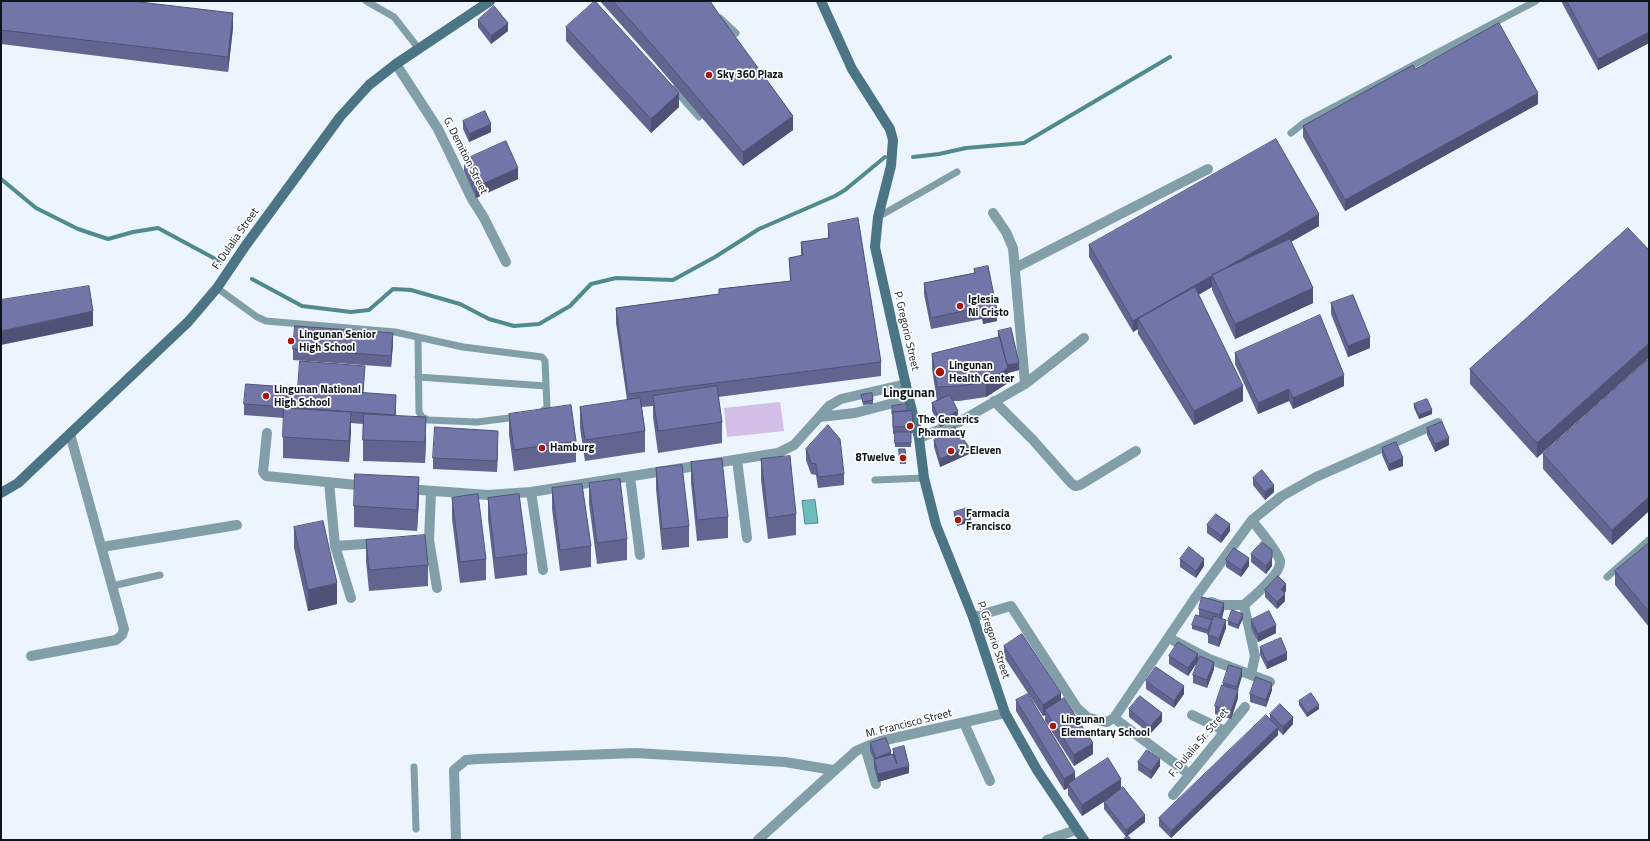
<!DOCTYPE html>
<style>
body{margin:0}
#map{position:relative;width:1650px;height:841px;overflow:hidden;background:#ecf4fd;font-family:"Titillium Web",sans-serif}
canvas{display:block}
.frame{position:absolute;inset:0;border:2px solid #0d141b;pointer-events:none}
</style>
<div id="map">
<canvas width="1650" height="841"></canvas>
<div class="frame"></div>
</div>
<script>
const ctx = document.querySelector('canvas').getContext('2d');
ctx.lineJoin = 'round';
function fill(path, color) { ctx.fillStyle = color; ctx.fill(path, 'evenodd'); }
function strokePath(path, color, width, dash) { ctx.strokeStyle = color; ctx.lineWidth = width; ctx.lineCap = dash ? 'butt' : 'round'; ctx.setLineDash(dash || []); ctx.stroke(path); }
function write(font, color, halo, rows, align = 'center') {
  ctx.font = font + ' "Titillium Web",sans-serif'; ctx.lineWidth = 3.5; ctx.setLineDash([]); ctx.textBaseline = 'middle'; ctx.strokeStyle = halo; ctx.fillStyle = color; for (const [text, x, y, turn = 0] of rows) {
    ctx.save(); ctx.translate(x, y); ctx.rotate((+turn || 0) * Math.PI / 180); ctx.textAlign = isNaN(turn) ? turn : align; if (halo) ctx.strokeText(text, 0, 0); ctx.fillText(text, 0, 0); ctx.restore();
  }
}
const green = new Path2D(`
 M780,402l4,29 -57,6 -3,-29z`);
const water = new Path2D(`
 M815,500l3,23 -13,1 -3,-23z`);
const stream = new Path2D(`
 M913,157l26,-3 27,-6 58,-5 146,-86
 M1,179l35,29 42,21 30,10 25,-7 25,-4 63,34
 M252,279l50,27 49,6 18,-2 24,-21 18,1 49,14 29,15 25,7 25,-2 31,-18 21,-22 25,-6 57,2 42,-23 44,-28 76,-33 10,-6 40,-33`);
const lane = new Path2D(`
 M366,1l28,16 25,32
 M720,18l16,15
 M674,89l25,28
 M1291,133l14,-11 231,-121
 M878,217l79,-45
 M217,288l40,29 9,4 129,11 68,15 79,10 3,4 2,46 -7,7
 M418,339l1,73 3,5 6,3 49,2 40,-5
 M418,377l128,9
 M875,480l49,-2
 M1607,577l42,-37
 M112,586l48,-11
 M414,767l2,62`);
const street = new Path2D(`
 M396,64l42,65 34,70 12,19 22,44
 M993,213l13,19 7,16 12,136
 M1015,268l193,-99
 M994,401l39,39 38,43 4,3 5,-1 56,-34
 M820,417l35,-4 54,-14
 M267,433l-4,39 3,4 101,10
 M919,438l42,-17 64,-37 59,-46
 M737,460l10,78
 M630,477l10,78
 M329,482l6,64 16,52
 M407,489l81,6 43,-3 247,-39 16,-8 35,-39 12,-7 65,-15
 M431,492l-2,48 8,48
 M531,492l12,78
 M335,546l44,-3
 M102,547l135,-22
 M1211,602l9,3h24c8,-7 38,-32 36,-44 -2,-10 -22,-32 -28,-41
 M1244,605l11,51 -4,19
 M973,617l38,-11 66,102 11,10 19,4 7,-4 81,-120 57,-78 30,-24 34,-19 122,-54
 M1169,638l40,21 61,23
 M31,656l85,-16 6,-5 2,-6 -54,-195
 M1192,715l33,16
 M1114,718l75,56
 M964,723l26,58
 M865,747l11,37
 M1173,795l72,-88
 M456,840l-2,-70 12,-10 11,-1 159,-6 149,9 48,8
 M758,840l98,-89 9,-4 16,-6 124,-28
 M1047,840l29,-10`);
const secondary = new Path2D(`
 M821,1l31,68 38,60 3,11 -2,26 -13,51 -3,30 34,152 10,39 5,40 12,47 37,92 32,96 32,57 47,70
 M1,493l17,-10 170,-161 29,-34 29,-43 94,-128 29,-32 27,-21 94,-63`);
const wall = new Path2D(`
 M1,1l232,27 -5,44 -227,-28z
 M600,1h110l83,129 -50,36 -87,-102z
 M1561,1h88v42l-51,27z
 M478,20l30,11 -17,13 -13,-17z
 M566,27l113,80 -28,26 -85,-92z
 M1415,69l123,35 -193,107 -42,-74v-11z
 M463,121l28,11 -22,10 -6,-13z
 M464,160l54,19 -42,19 -12,-27z
 M828,224l53,138v14l-163,21 4,25v21l-64,10 -5,-36v-11l-11,1 3,24v21l-60,9 -5,-33v-21l47,-7 -11,-77v-15l103,-14v-5l71,-8 -1,-23 12,-2v-14l27,-4z
 M1319,226l-28,16 22,61 -78,36 -23,-49v-3l-14,8 45,106 -49,24 -56,-91v-5l-5,3 -44,-75v-12z
 M1628,228l-91,230 -67,-74v-15z
 M974,269l23,52 -14,3 -1,-5 -51,10 -7,-35v-11l50,-10z
 M1331,303l39,45 -22,9 -17,-43z
 M998,331l21,39 -11,3v10l-22,14 -27,4h-6l5,18 -18,8 -8,-16v-8l5,-2 -5,-32v-15l66,-16z
 M393,344l-2,23 -98,-7v-11z
 M1235,353l109,33 -51,23 -4,-8 -31,13 -23,-50z
 M1649,359v152l-37,34 -69,-76v-15z
 M363,393l33,13v10l30,22 -1,25 -62,-2v-37l-12,-1 -2,39 -66,-4v-21l1,-19 -40,-3v-11z
 M861,395l12,5v4l-10,1z
 M1414,404l18,10 -13,5 -5,-11z
 M892,406l15,5 6,15v7h-2v14h-16v-13h-2z
 M509,414l67,27v21l-62,9 -5,-36z
 M1427,428l22,17 -14,7 -8,-17z
 M934,440l35,14 -29,13 -6,-20z
 M498,442l-1,30 -64,-3v-11z
 M1382,448l21,18 -14,5 -7,-16z
 M806,449l38,25v11l-26,3 -2,-13 -5,-1 -5,-14z
 M899,449l7,11v4h-6z
 M761,459l35,55v21l-28,4 -7,-59z
 M691,462l37,55v21l-31,3 -6,-58z
 M656,468l33,58v21l-27,3 -6,-61z
 M1253,478l21,14 -9,8 -12,-15z
 M589,483l38,56v21l-30,4 -8,-60z
 M552,488l39,58v21l-31,4 -8,-62z
 M419,498l-2,33 -63,-4v-21z
 M452,498l34,61v21l-26,3 -8,-64z
 M488,498l39,56v21l-32,4 -7,-60z
 M954,512l17,10 -14,4 -3,-11z
 M1207,525l23,6 -9,12 -14,-10z
 M294,527l43,77 -29,7 -14,-63z
 M366,540l62,25v21l-59,5 -3,-30z
 M1649,543v84l-34,-42v-14z
 M1251,554l21,12 -6,8 -15,-12z
 M1180,559l24,7 -8,12 -16,-11z
 M1226,560l23,6 -8,11 -15,-10z
 M1265,590l21,1 -2,2 1,8 -8,8 -12,-12z
 M1199,609l25,1 -2,9 4,9 -7,19 -11,-4v-9l-16,-5v-4l7,-9zM1207,619l6,1 -1,4z
 M1243,618l-5,11 -10,-4v-4z
 M1251,620l25,13 -18,9 -7,-14z
 M1004,646l57,54 32,54 -19,12 -29,-45v-6l-2,1 -39,-59z
 M1260,647l27,13 -20,9 -7,-14z
 M1169,656l29,5 -10,15 -19,-12z
 M1214,669l-7,19 -14,-5v-8z
 M1242,676l-4,14v8l-7,21 -16,-5v-8l8,-21v-2z
 M1146,681l38,13 -10,14 -28,-19z
 M1272,690l-6,17 -16,-5v-8z
 M1016,700l59,80 46,8 24,34 -19,15 -22,-28v-7l6,-4 -28,18 -14,-21v-7l-4,2 -48,-79z
 M1299,701l20,8 -12,8 -8,-12z
 M1129,709l33,12 -12,13 -21,-17z
 M1270,714l23,10 -10,11 -5,-5v5l-107,103 -12,-12v-8l111,-99z
 M870,743l21,11h2v-5l16,24 -31,9 -4,-15v-7l-4,-9z
 M1138,762l22,4 -9,13 -13,-9z`);
const shadedWall = new Path2D(`
 M233,13v15l-5,44v-15z
 M508,23v8l-17,13v-8z
 M1649,32v11l-51,27v-11z
 M679,93v14l-28,26v-14z
 M1538,93v11l-193,107v-11z
 M793,116v14l-50,36v-14z
 M491,124v8l-22,10v-8z
 M518,168v11l-42,19v-11z
 M1319,214v12l-103,58 -4,-8z
 M1212,276v11l-70,40 -4,-8v10l-5,3v-11z
 M1313,288v15l-78,36v-15z
 M997,310v11l-14,3v-11z
 M93,311v15l-92,19v-14z
 M393,333v11l-2,23v-11z
 M1370,337v11l-22,9v-11z
 M1649,343v15l-112,100v-15z
 M1019,363v7l-11,3v10l-22,14v-15l20,-16z
 M1344,375v11l-51,23v-11z
 M1243,386v15l-49,24v-14z
 M1289,389v12l-31,13v-11z
 M396,395v11l-1,21v-12z
 M1432,410v4l-13,5v-4z
 M958,411v8l-18,8v-7z
 M351,412v21l-2,29v-21z
 M426,417v21l-1,25v-21z
 M498,431v11l-1,30v-11z
 M1449,438v7l-14,7v-8z
 M969,447v7l-29,13v-8z
 M1403,458v8l-14,5v-7z
 M419,477v21l-2,33v-21z
 M1274,485v7l-9,8v-8z
 M1649,497v14l-37,34v-15z
 M971,518v4l-14,4v-4z
 M1230,524v7l-9,12v-7z
 M1249,558v8l-8,11v-7z
 M1272,558v8l-6,8v-8z
 M1204,559v7l-8,12v-7z
 M337,583v21l-29,7v-21z
 M1286,584v7l-5,6v-8z
 M1285,594v7l-8,8v-7z
 M1224,603v7l-4,12v-7z
 M1243,614v4l-5,11v-4z
 M1212,620v4l-4,10v-4z
 M1226,620v8l-7,19v-8z
 M1276,625v8l-18,9v-8z
 M1287,653v7l-20,9v-7z
 M1198,654v7l-10,15v-8z
 M1214,662v7l-7,19v-8z
 M1242,669v7l-5,16 1,-2v8l-7,21v-8l6,-16v-8z
 M1272,683v7l-6,17v-7z
 M1184,686v8l-10,14v-7z
 M1061,693v11l-16,6v5l-2,1v-11z
 M1319,705v4l-12,8v-4z
 M1162,713v8l-12,13v-7z
 M1293,717v7l-10,11v-8z
 M1278,727v8l-107,103v-7z
 M1093,743v11l-19,12v-11z
 M891,752v8l-15,5v-7z
 M1160,759v7l-9,13v-8z
 M909,766v7l-31,9v-8z
 M1075,772v11l-7,1v4l-4,2v-11z
 M1121,779v11l-39,26v-11z
 M1145,815v7l-19,15v-7z`);
const building = new Path2D(`
 M1,1h130l102,12 -5,44 -227,-27z
 M595,1l84,92 -28,26 -85,-92z
 M613,1h97l8,12 75,103 -50,36 -87,-103z
 M1567,1h82v31l-51,27z
 M494,6l14,17 -17,13 -13,-16z
 M1499,23l39,70 -193,107 -42,-74 110,-61 2,4z
 M485,111l6,13 -22,10 -6,-13z
 M1276,139l43,75 -186,107 -44,-76z
 M506,141l12,27 -42,19 -12,-27z
 M858,218l23,144 -253,32 -12,-86 103,-14v-5l72,-8 -2,-23 14,-3 -2,-13 28,-4 -1,-14z
 M1628,228l21,22v93l-112,100 -67,-74z
 M1290,239l23,49 -78,36 -23,-49z
 M988,266l9,44 -14,3 -1,-6 -51,11 -7,-35 51,-10 -1,-4z
 M89,286l4,25 -92,20v-31z
 M1195,287l48,99 -49,25 -56,-92z
 M1353,295l17,42 -22,9 -17,-43z
 M1320,315l24,60 -51,23 -4,-9 -31,14 -23,-50z
 M295,326l98,7 -2,23 -98,-7z
 M1011,328l8,35 -12,2 -9,-34z
 M1000,337l8,31 -22,14 -27,4 -22,1 -5,-33z
 M1649,359v138l-37,33 -69,-76z
 M300,361l65,5 -2,27 -65,-5z
 M246,384l150,11 -1,20 -151,-11z
 M717,386l5,36 -64,9 -5,-35z
 M872,393l1,7 -10,2 -2,-7z
 M950,395l8,16 -18,9 -8,-17z
 M640,398l5,33 -60,9 -5,-33z
 M1427,399l5,11 -13,5 -5,-11z
 M907,404v7l-14,1 -1,2v-8z
 M571,405l5,36 -62,9 -5,-36z
 M284,408l67,4 -2,29 -66,-4z
 M912,411l1,15 -20,1v-15z
 M364,414l62,3 -1,25 -62,-2z
 M1442,422l7,16 -14,6 -8,-16z
 M828,425l12,14 4,35 -26,3 -2,-13 -5,-1 -5,-14z
 M435,427l63,4 -1,30 -64,-3z
 M955,427l14,20 -29,12 -6,-19z
 M895,432h16v11h-16z
 M1396,442l7,16 -14,6 -7,-16z
 M899,449h6l1,11h-6z
 M790,456l6,58 -28,4 -7,-59z
 M722,459l6,58 -31,3 -6,-58z
 M682,465l7,61 -27,3 -6,-61z
 M1262,470l12,15 -9,7 -12,-14z
 M355,474l64,3 -2,33 -63,-4z
 M620,479l7,60 -30,4 -8,-60z
 M582,484l9,62 -31,4 -8,-62z
 M478,494l8,65 -26,3 -8,-64z
 M519,494l8,60 -32,4 -7,-60z
 M968,508l3,10 -14,4 -3,-10z
 M1216,514l14,10 -9,12 -14,-11z
 M323,521l14,62 -29,7 -14,-63z
 M425,535l3,30 -59,5 -3,-30z
 M1262,542l10,8v8l-6,8 -15,-12z
 M1649,543v69l-34,-41z
 M1189,547l15,12 -8,12 -16,-12z
 M1234,548l15,10 -8,12 -15,-10z
 M1278,576l8,8 -5,5 4,5 -8,8 -12,-12z
 M1202,597l22,6 -4,12 -21,-6z
 M1232,610l11,4 -5,11 -10,-4z
 M1269,611l7,14 -18,9 -7,-14z
 M1196,615l16,5 -4,10 -16,-5z
 M1214,616l12,4 -7,19 -11,-4z
 M1022,634l39,59 -18,12 -39,-59z
 M1281,638l6,15 -20,9 -7,-15z
 M1178,642l20,12 -10,14 -19,-12z
 M1200,656l14,6 -7,18 -14,-5z
 M1229,665l13,4 -5,18 -14,-4z
 M1156,667l28,19 -10,15 -28,-20z
 M1256,677l16,6 -6,17 -16,-6z
 M1222,685l16,5 -7,21 -16,-5z
 M1311,693l8,12 -12,8 -8,-12z
 M1028,694l47,78 -11,7 -48,-79z
 M1140,696l22,17 -12,14 -21,-18z
 M1064,698l29,45 -19,12 -29,-45z
 M1280,704l13,13 -10,10 -13,-13z
 M1266,715l12,12 -107,104 -12,-13z
 M886,738l5,14 -15,6 -6,-15z
 M904,746l5,20 -31,8 -4,-15 19,-5 4,10 -4,-15z
 M1147,750l13,9 -9,12 -13,-9z
 M1108,758l13,21 -39,26 -14,-21z
 M1123,787l22,28 -19,15 -22,-28z
 M1128,836l3,4h-8z`);
const markers = [
 [709,75,4,"#a81709"],
 [960,306,4,"#a81709"],
 [291,341,4,"#a81709"],
 [940,372,5,"#a81709"],
 [266,396,4,"#a81709"],
 [910,426,4,"#a81709"],
 [542,448,4,"#a81709"],
 [951,451,4,"#a81709"],
 [903,458,4,"#a81709"],
 [958,520,4,"#a81709"],
 [1053,726,4,"#a81709"]
];
const poiNames = [
 ["Sky 360 Plaza",717,75],
 ["Iglesia",968,300],
 ["Ni Cristo",968,313],
 ["Lingunan Senior",299,335],
 ["High School",299,348],
 ["Lingunan",949,366],
 ["Health Center",949,379],
 ["Lingunan National",274,390],
 ["High School",274,403],
 ["The Generics",918,420],
 ["Pharmacy",918,433],
 ["Hamburg",550,448],
 ["7-Eleven",959,451],
 ["8Twelve",895,458,"right"],
 ["Farmacia",966,514],
 ["Francisco",966,527],
 ["Lingunan",1061,720],
 ["Elementary School",1061,733]
];
const streetNames = [
 ["G. Demition Street",465,156,63],
 ["F. Dulalia Street",236,239,-55],
 ["P. Gregorio Street",906,331,77],
 ["P. Gregorio Street",993,640,71],
 ["M. Francisco Street",909,724,-14],
 ["F. Dulalia Sr. Street",1199,743,-50]
];
const quarterNames = [
 ["Lingunan",909,394]
];
fill(green, '#d2bee6');
fill(water, '#6ebdbe');
strokePath(water, '#518a8d', 1);
strokePath(stream, '#518a8d', 4);
strokePath(lane, '#829ea9', 7);
strokePath(street, '#829ea9', 10);
strokePath(secondary, '#4b7585', 10);
fill(wall, '#616590');
fill(shadedWall, '#4f5276');
fill(building, '#7175a8');
strokePath(building, '#4f5276', 1);
for (const [x, y, r, color] of markers) { const dot = new Path2D(); dot.arc(x, y, r, 0, 2 * Math.PI); ctx.fillStyle = color; ctx.fill(dot); strokePath(dot, '#fff', 1.5); }
write('bold 11px', '#0d141b', '#fff', poiNames, 'left');
write('11px', '#0d141b', '#fff', streetNames);
write('bold 13px', '#0d141b', '#fff', quarterNames);
</script>
